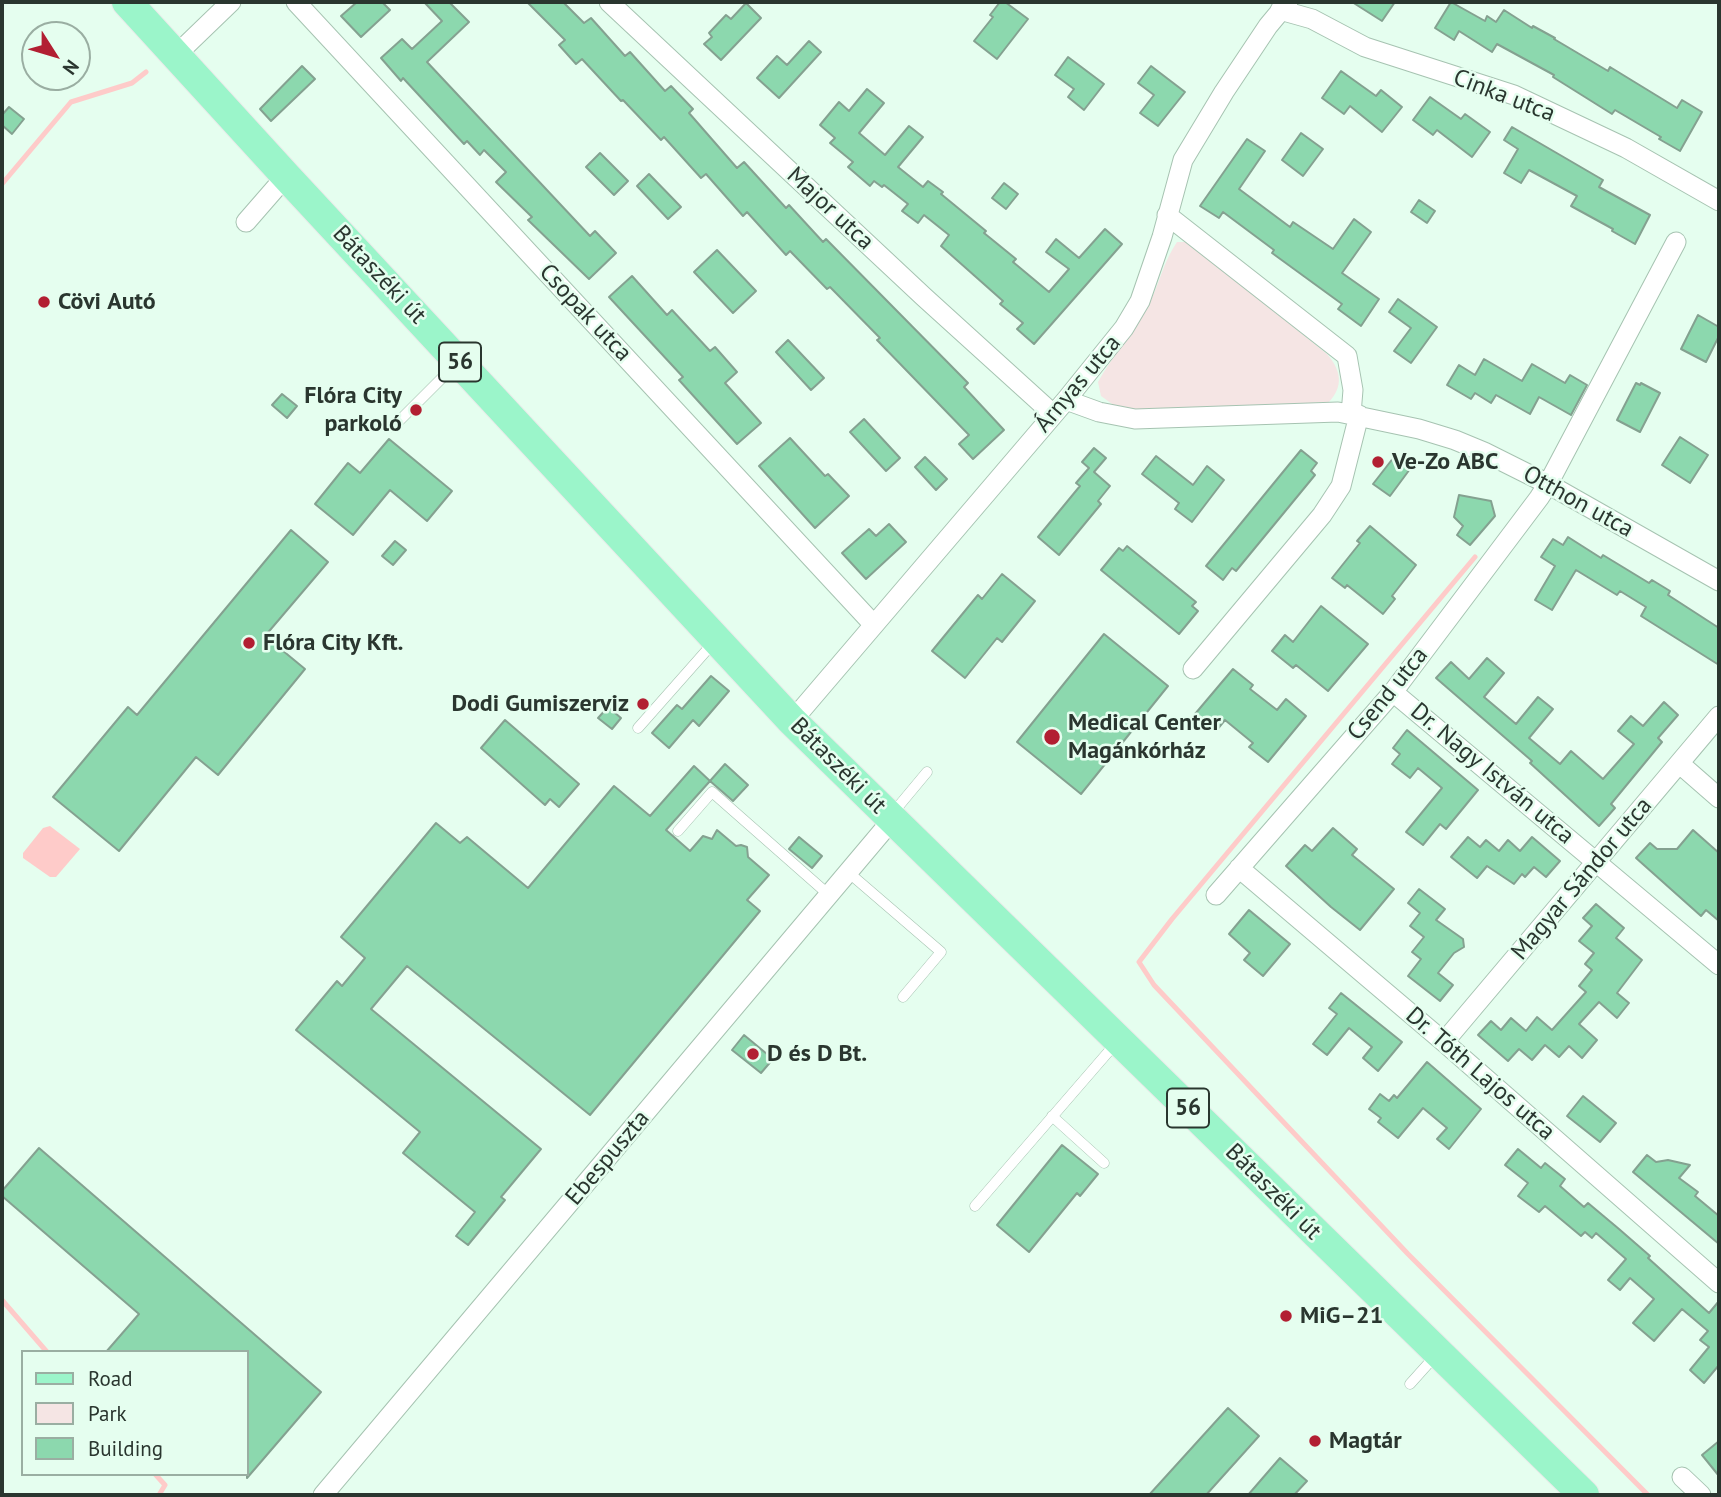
<!DOCTYPE html>
<meta charset="utf-8">
<style>
body{margin:0}
#map{position:relative;width:1721px;height:1497px;overflow:hidden;background:#e5feef;font-family:"PT Sans",sans-serif}
canvas{display:block}
.frame{position:absolute;inset:0;border:4px solid #2a362f;pointer-events:none}
.legend{position:absolute;left:21px;top:1350px;width:228px;height:126px;box-sizing:border-box;background:#e5feef;border:2px solid #9aaea2;margin:0;padding:9px 12px;list-style:none;font-size:21px;color:#2a362f}
.legend li{display:flex;align-items:center;gap:14px;height:35px}
.legend b{width:35px;border:2px solid #9aaea2}
.north{position:absolute;left:21px;top:21px;width:70px;height:70px;box-sizing:border-box;background:#e5feef;border:2px solid #9aaea2;border-radius:50%;rotate:127deg;font-size:19px;font-weight:700;line-height:28px;text-align:center;color:#2a362f}
.north::after{content:'';display:block;margin:auto;width:24px;height:32px;background:#b21f32;clip-path:polygon(50% 0,100% 100%,50% 72%,0 100%)}
</style>
<div id="map">
<canvas width="1721" height="1497"></canvas>
<div class="frame"></div>
<ul class="legend">
<li><b style="height:9px;background:#9bf5ca"></b>Road</li>
<li><b style="height:19px;background:#f5e5e4"></b>Park</li>
<li><b style="height:19px;background:#8cd8ae"></b>Building</li>
</ul>
<div class="north">N</div>
</div>
<script>
const ctx = document.querySelector('canvas').getContext('2d');
ctx.lineJoin = 'round';
function fill(path, color) { ctx.fillStyle = color; ctx.fill(path, 'evenodd'); }
function strokePath(path, color, width, dash) { ctx.strokeStyle = color; ctx.lineWidth = width; ctx.lineCap = dash ? 'butt' : 'round'; ctx.setLineDash(dash || []); ctx.stroke(path); }
function write(font, color, halo, rows, align = 'center') {
  ctx.font = font + ' "PT Sans",sans-serif'; ctx.lineWidth = 5; ctx.setLineDash([]); ctx.textBaseline = 'middle'; ctx.strokeStyle = halo; ctx.fillStyle = color; for (const [text, x, y, turn = 0] of rows) {
    ctx.save(); ctx.translate(x, y); ctx.rotate((+turn || 0) * Math.PI / 180); ctx.textAlign = isNaN(turn) ? turn : align; if (halo) ctx.strokeText(text, 0, 0); ctx.fillText(text, 0, 0); ctx.restore();
  }
}
const green = new Path2D(`
 M1177,242h11l139,112c14,16 17,32 2,48l-182,10 -32,-6 -14,-10 -3,-14c14,-26 35,-48 49,-74 12,-22 16,-46 30,-66z`);
const water = new Path2D(`
 M50,826l30,23 -24,28h-6l-27,-19v-5l20,-25z`);
const stream = new Path2D(`
 M2,184l69,-82 61,-19 14,-11
 M1475,557l-303,362 -33,43 15,23 254,269 240,241
 M2,1300l45,52
 M155,1474l10,11 -6,10`);
const building = new Path2D(`
 M357,2h25l8,8 -29,27 -20,-21z
 M424,2h25l20,20 -42,40 163,174 5,-5 21,22 -27,26 -61,-59 4,-3 -36,-35 10,-10 -22,-22 -4,5 -13,-14 -3,3 -61,-66 -2,3 -20,-23 21,-19 10,10 30,-28z
 M527,2h36l21,21 7,-5 34,38 5,-4 35,39 6,-5 22,23 -4,4 48,55 7,-6 42,46 3,-3 34,37 3,-3 142,144 -4,4 40,43 -31,29 -14,-15 10,-9 -92,-95 3,-2 -50,-51 -3,2 -37,-38 -4,4 -39,-43 -4,4 -37,-42 -5,4 -37,-41 -3,3 -38,-40 -2,1 -39,-42 -6,5 -17,-19 6,-5z
 M1000,2h5l23,17 -31,40 -23,-18 19,-24 -3,-2z
 M1352,2h43l-13,19z
 M1451,2l34,19 2,-5 9,6 8,-12 28,18 1,-2 22,12 -1,1 54,32 2,-4 67,41 5,-8 20,12 -22,39 -21,-12 2,-2 -46,-27 -3,4 -59,-37 1,-2 -57,-31 -5,8 -33,-21 -5,9 -19,-12z
 M746,3l15,15 -40,42 -17,-16 8,-7 -3,-4 17,-18 5,4z
 M809,41l12,11 -42,46 -22,-20 20,-22 10,9z
 M1068,57l36,27 -20,26 -16,-13 6,-8 -19,-14z
 M302,66l13,13 -44,42 -11,-12z
 M1151,66l34,26 -27,34 -18,-13 14,-18 -16,-12z
 M1341,71l35,25 5,-6 21,17 -20,25 -32,-26 -6,8 -22,-16z
 M867,89l17,14 -25,30 26,22 24,-29 14,11 -25,30 25,20 5,-6 15,11 -2,2 45,37 -2,2 32,26 -3,3 36,30 20,-23 -23,-17 10,-13 23,19 26,-29 17,15 -88,100 -17,-15 6,-6 -23,-19 3,-3 -62,-55 8,-11 -25,-20 -6,8 -16,-12 6,-7 -24,-19 -2,2 -8,-6 -4,5 -22,-19 5,-5 -23,-19 5,-5 -15,-13 19,-23 10,9z
 M1430,97l31,22 4,-5 25,18 -18,25 -35,-27 -4,5 -20,-15z
 M9,107l15,12 -12,15 -10,-9v-10z
 M1512,127l91,53 -4,7 51,28 -15,29 -23,-13 1,-2 -42,-23 6,-10 -48,-26 -8,13 -17,-10 14,-24 -14,-9z
 M1301,133l22,16 -20,27 -21,-16z
 M1247,139l18,12 -26,38 51,38 3,-5 40,27 21,-30 17,13 -29,41 37,26 -18,27 -23,-17 4,-5 -70,-51 2,-3 -51,-38 -4,6 -19,-12z
 M600,153l28,28 -14,14 -28,-28z
 M649,174l32,33 -13,12 -31,-33z
 M1004,183l14,11 -12,15 -14,-11z
 M1419,200l16,11 -8,12 -16,-11z
 M717,250l39,41 -23,22 -39,-41z
 M632,276l35,39 5,-5 38,41 5,-4 22,25 -12,11 36,40 -24,21 -58,-64 4,-3 -74,-80z
 M1398,299l39,28 -26,36 -17,-12 17,-23 -22,-16z
 M1698,315l21,12v9l-13,26 -25,-13z
 M788,340l36,38 -13,12 -35,-38z
 M1484,359l38,22 10,-17 33,19 5,-8 17,10 -16,30 -32,-18 -9,17 -34,-19 -5,8 -16,-10 -4,6 -24,-14 12,-20 16,10z
 M1636,383l4,2 1,-2 19,10 -20,39 -23,-12z
 M282,394l15,12 -10,12 -15,-13z
 M864,419l36,39 -14,13 -36,-39z
 M1680,437l28,18 -18,28 -28,-18z
 M790,438l35,38 3,-2 21,22 -34,32 -56,-62z
 M389,439l63,52 -25,30 -37,-31 -37,45 -38,-31 33,-41 12,10z
 M1094,448l12,10 -12,14 16,14 -12,15 3,3 -42,51 -21,-18 42,-51 -4,-3 13,-15 -7,-6z
 M1301,450l16,13 -6,8 4,4 -79,96 -4,-3 -9,12 -17,-14z
 M1156,456l37,29 14,-19 17,14 -32,42 -17,-13 4,-6 -37,-29z
 M925,457l22,22 -11,11 -21,-23z
 M1394,457l16,12 -20,27 -17,-12z
 M1459,495l32,6 4,15 -25,29 -13,-10 6,-9 -9,-9z
 M889,524l17,18 -40,37 -24,-26 27,-24 7,7z
 M1370,526l46,39 -24,31 3,3 -12,15 -36,-29 -2,3 -13,-10 28,-35 -3,-2z
 M291,530l37,32 -63,74 40,33 -87,106 -22,-18 -77,94 -66,-54 75,-90 9,8z
 M1568,537l33,21 2,-3 46,28 3,-3 18,11 -2,4 51,33v37l-78,-49 5,-9 -26,-16 -3,4 -41,-25 -24,40 -17,-10 20,-34 -14,-9 12,-18 10,6z
 M395,541l11,9 -13,15 -11,-9z
 M1127,546l69,56 -4,4 6,5 -19,23 -78,-64 18,-22 4,3z
 M1002,574l33,27 -33,41 -5,-4 -32,40 -33,-27 46,-56 4,4z
 M1321,606l47,38 -40,47 -32,-26 -3,3 -21,-17 13,-16 8,7z
 M1104,634l64,52 -87,108 -64,-52z
 M1487,658l17,15 -20,24 32,27 22,-27 15,12 -24,29 31,26 11,-13 32,28 31,-35 -16,-13 13,-15 12,10 21,-24 14,13 -20,23 4,4 -51,62 4,4 -16,18 -69,-63 2,-2 -96,-83 15,-16 18,17z
 M1233,669l20,16 -3,4 27,21 9,-11 20,17 -38,46 -19,-15 4,-4 -28,-23 -9,11 -21,-17z
 M711,676l18,15 -30,35 -6,-6 -24,28 -17,-15 25,-28 5,4z
 M608,707l13,11 -9,11 -14,-11z
 M505,720l74,64 -20,23 -9,-8 -5,6 -64,-57z
 M1407,730l71,60 -32,39 -6,-5 -17,21 -17,-13 36,-44 -24,-20 -8,10 -18,-14 8,-10 -7,-6z
 M725,764l23,21 -15,16 -23,-20z
 M694,766l16,15 -44,49 24,21 13,-15 9,3 5,-9 19,16 5,-1 6,2 1,10 21,18 -22,25 13,11 -170,204 -183,-149 -36,43 170,140 -40,48 4,3 -37,45 -12,-9 19,-24 -72,-59 17,-21 -124,-102 41,-49 5,5 23,-28 -24,-21 95,-114 24,20 7,-6 61,51 86,-102 36,30z
 M1333,828l24,21 -5,6 42,34 -34,41 -29,-23 -45,-41 19,-21 7,6z
 M1693,830l26,23v68l-13,-11 -5,6 -65,-58 14,-15 7,6h20z
 M799,837l23,19 -10,12 -23,-19z
 M1468,837l12,10 6,-7 13,11 9,-11 12,11 12,-14 28,24 -14,16 -12,-10 -9,10 -3,-3 -8,10 -27,-18 -10,12 -26,-21z
 M1419,889l26,20 -9,11 27,19 1,8 -10,6 -16,20 15,12 -13,16 -32,-25 13,-17 -9,-7 12,-15 -14,-11 10,-13 -12,-10z
 M1596,904l28,24 -8,10 26,22 -25,33 12,10 -12,15 -18,-16 -20,22 18,16 -15,18 -13,-12 -10,11 -14,-12 -13,15 -13,-11 -11,12 -30,-26 13,-14 10,9 10,-12 15,13 11,-14 15,13 34,-38 -7,-6 13,-16 -7,-6 9,-11 -15,-12 13,-15 -9,-8z
 M1249,910l41,34 -27,32 -19,-16 6,-7 -21,-19z
 M1341,993l61,49 -24,29 -15,-13 9,-11 -23,-19 -22,27 -14,-11 24,-30 -8,-6z
 M744,1035l29,24 -12,14 -29,-23z
 M1427,1062l54,47 -32,40 -12,-10 10,-11 -24,-20 -25,30 -20,-16 3,-4 -12,-9 11,-15 9,7 5,-6 3,3z
 M1583,1096l33,27 -16,19 -33,-26z
 M1062,1145l36,29 -18,22 -3,-3 -48,59 -32,-27z
 M39,1148l282,244 -74,86v-126h-141l33,-38 -137,-118v-5z
 M1518,1149l23,19 4,-5 20,16 -5,7 24,21 4,-4 31,26 31,27 -2,2 61,55 10,-12v64l-15,18 -14,-13 19,-23 -9,-7 8,-9 -26,-22 -28,32 -21,-18 21,-24 -24,-21 -10,12 -12,-10 18,-21 -30,-26 -4,5 -7,-6 -4,4 -36,-30 -6,6 -21,-16 10,-13 -23,-18z
 M1647,1155l9,7 12,-2 22,5 -11,13 19,14 -3,4 24,20v28l-86,-72z
 M1228,1408l31,28 -53,59h-57z
 M1719,1441v35l-17,-21z
 M1280,1458l27,23 -13,14h-46z`);
const service = new Path2D(`
 M393,427l63,-63
 M638,728l76,-86
 M892,814l35,-42
 M678,831l34,-39 117,103
 M848,872l93,80 -38,45
 M1052,1116l52,47
 M975,1206l141,-163
 M1410,1384l26,-29`);
const minor = new Path2D(`
 M296,2l578,623
 M609,2l315,295 129,117
 M1280,10l32,9 53,28 149,48 112,53 93,53
 M176,55l55,-53
 M1167,215l180,141 6,34 -2,24
 M246,222l40,-46
 M1066,400l33,12 36,7 203,-7 81,17 36,11 29,12 64,32 171,97
 M1193,669l129,-154 19,-29 18,-71
 M1393,692l326,273
 M792,721l274,-321 58,-72 16,-27 22,-64 21,-77 41,-68 44,-66 20,-24
 M1680,764l39,34
 M1239,868l205,174 275,241
 M1216,895l177,-203 146,-194 9,-14 128,-242
 M1444,1042l275,-326
 M1682,1477l19,18
 M323,1495l569,-675`);
const primary = new Path2D(`
 M127,2l159,174 506,545 792,774`);
const markers = [
 [44,302,7,"#b21f32"],
 [416,410,7,"#b21f32"],
 [1378,462,7,"#b21f32"],
 [249,643,7,"#b21f32"],
 [643,704,7,"#b21f32"],
 [1052,737,9,"#b21f32"],
 [753,1054,7,"#b21f32"],
 [1286,1316,7,"#b21f32"],
 [1315,1441,7,"#b21f32"]
];
const shields = [
 [460,362,42],
 [1188,1108,42]
];
const shieldNames = [
 ["56",460,362],
 ["56",1188,1108]
];
const streetNames = [
 ["Cinka utca",1504,96,21],
 ["Major utca",830,209,43],
 ["Bátaszéki út",379,275,47],
 ["Csopak utca",585,313,47],
 ["Árnyas utca",1078,384,-50],
 ["Otthon utca",1578,502,29],
 ["Csend utca",1388,694,-51],
 ["Bátaszéki út",838,766,45],
 ["Dr. Nagy István utca",1492,774,40],
 ["Magyar Sándor utca",1582,879,-50],
 ["Dr. Tóth Lajos utca",1480,1074,41],
 ["Ebespuszta",608,1158,-50],
 ["Bátaszéki út",1273,1192,45]
];
const poiNames = [
 ["Cövi Autó",58,302],
 ["Flóra City",402,396,"right"],
 ["parkoló",402,424,"right"],
 ["Ve-Zo ABC",1392,462],
 ["Flóra City Kft.",263,643],
 ["Dodi Gumiszerviz",629,704,"right"],
 ["Medical Center",1068,723],
 ["Magánkórház",1068,751],
 ["D és D Bt.",767,1054],
 ["MiG–21",1300,1316],
 ["Magtár",1329,1441]
];
fill(green, '#f5e5e4');
fill(water, '#fecbc9');
strokePath(stream, '#fecbc9', 5);
fill(building, '#8cd8ae');
strokePath(building, '#84a190', 2);
strokePath(service, '#a6c3b1', 11);
strokePath(minor, '#a6c3b1', 21);
strokePath(primary, '#eaebea', 32);
strokePath(service, '#fff', 10);
strokePath(minor, '#fff', 19);
strokePath(primary, '#9bf5ca', 30);
for (const [x, y, r, color] of markers) { const dot = new Path2D(); dot.arc(x, y, r, 0, 2 * Math.PI); ctx.fillStyle = color; ctx.fill(dot); strokePath(dot, '#e5feef', 2.5); }
for (const [x, y, w] of shields) { const box = new Path2D(); box.roundRect(x - w / 2, y - 19.5, w, 39, 5); ctx.fillStyle = '#e5feef'; ctx.fill(box); strokePath(box, '#2a362f', 2); }
write('bold 23px', '#2a362f', null, shieldNames);
write('24px', '#2a362f', '#e5feef', streetNames);
write('bold 24px', '#2a362f', '#e5feef', poiNames, 'left');
</script>
